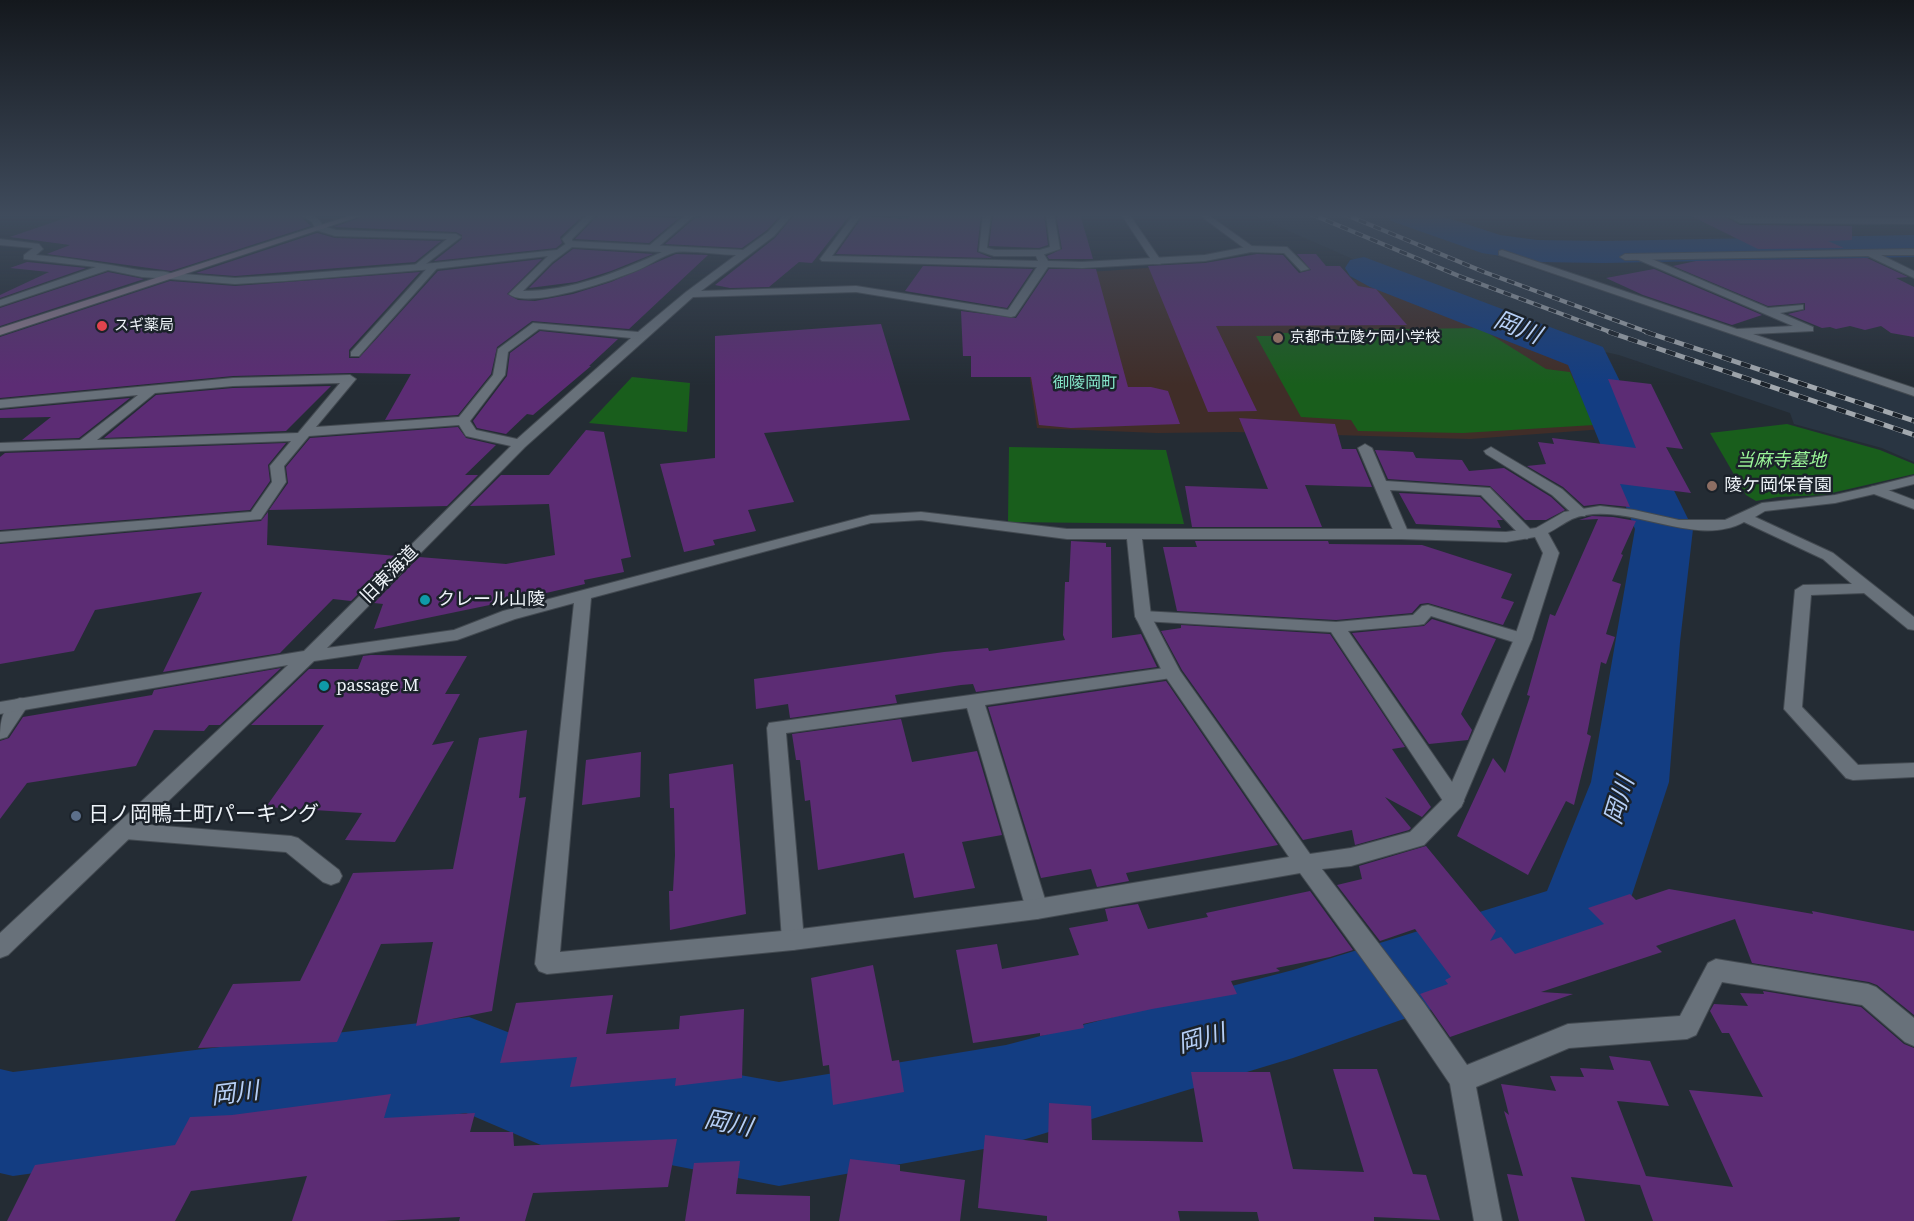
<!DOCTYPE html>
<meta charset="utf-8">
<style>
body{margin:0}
canvas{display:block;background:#242c34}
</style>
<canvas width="1914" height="1221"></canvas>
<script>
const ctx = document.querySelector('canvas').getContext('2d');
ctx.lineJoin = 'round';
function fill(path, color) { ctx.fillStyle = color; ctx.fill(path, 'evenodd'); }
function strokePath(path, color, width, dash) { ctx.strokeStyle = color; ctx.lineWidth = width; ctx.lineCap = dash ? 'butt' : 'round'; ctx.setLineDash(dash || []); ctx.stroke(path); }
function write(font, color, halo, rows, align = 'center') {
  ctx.font = font + ' "Source Serif 4","Noto Sans JP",serif'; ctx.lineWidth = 5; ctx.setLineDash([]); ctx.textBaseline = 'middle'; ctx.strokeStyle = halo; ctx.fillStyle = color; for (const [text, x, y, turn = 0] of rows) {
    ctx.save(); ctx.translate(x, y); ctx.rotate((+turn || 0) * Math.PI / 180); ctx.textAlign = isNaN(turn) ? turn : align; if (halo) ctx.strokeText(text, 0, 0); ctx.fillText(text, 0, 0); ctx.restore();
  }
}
const built = new Path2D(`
 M1250,214h136l101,39 427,141v68l-32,-14 -88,-24 -4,-11 -171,-58 -54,-12 -141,-53z`);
const education = new Path2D(`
 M1204,264l118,17 55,-2 198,76 29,74 -134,10 -235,-7 -78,1 -120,-5 -15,-106 68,-50z`);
const green = new Path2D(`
 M1480,328l66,41 24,3 24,53 -131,8 -105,-2 -7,-11 -50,-3 -45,-81h25l-1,-3 54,-1 -1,-2z
 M632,377l58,6 -3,49 -98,-9z
 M1787,424l93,26 34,14v10l-91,21 -45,2 -22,4 -10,-6 -36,-62z
 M1009,447l157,3 18,74 -176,-2z`);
const river = new Path2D(`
 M1386,214h50l64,21 37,5 66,1 311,-6v22l-311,6 -66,-1 -55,-9 -91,-32z
 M1364,257l239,90 90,182 -13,113 -11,140 -45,137 -13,27 -318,112 -287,87 -227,41 -134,-26 -104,-15 -75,-32 -453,63 -13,-3v-104l13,3 456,-55 72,28 104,13 134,24 227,-37 287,-75 254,-79 44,-109 44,-253 -67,-164 -198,-78 -20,-11 -5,-8 5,-8z`);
const building = new Path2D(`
 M77,214h221l13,12 -140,45 -124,-17 23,-9 -60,-8z
 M369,214h216l-25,23 2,6 -6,5 -122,13 28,-22v-4l-6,-3 -122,-5z
 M599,214h30l-2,2 52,2 -30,25 -74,-4z
 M704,214h78l-15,16 -25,18 -77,-4 30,-26h4z
 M795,214l55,1 -38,48 -13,-1 -30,25 -39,1 -15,-3 60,-47z
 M909,214h72l-4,38 15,6 -156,-4 27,-38 45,3z
 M993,214h51l4,31 -9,3 -50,-2z
 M1056,214h24l13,45h-44l-2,-3 15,-7z
 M1687,214h34l19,11 112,1v14l-24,1 16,7 -86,1z
 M317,233l18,5 106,3 -26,21 -180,14 -39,-3z
 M573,249l80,5 -42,17 -35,11 -47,6 24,-24z
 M676,254l32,1 -79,74 -97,-8 -35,26 -6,27 -33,41 -73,5 26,-46 -61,-1 -117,3 -233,22v-61l170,-56 65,5 185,-14 -71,78v8h10l79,-87 104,-12 -35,35 11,6 17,1 38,-7 38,-12z
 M1297,254h19l10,12h14l18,20 18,3 31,36 -191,1 41,85 -49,1 -60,-146 57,-3 52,-9 26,1 16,18 12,-3z
 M1867,258l41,19 -12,1 18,9v50l-23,-4 -10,-7 -16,4 -15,-4 -14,3 -6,-2 -8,1 -34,-14 17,-4v-7l-37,3 -95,-40 23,-5z
 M27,262l59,6 -86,30v-3l49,-23 -39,-4z
 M923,266l110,3 -26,39 -102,-17z
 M1049,269h47l32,118h23l17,4 12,33 -109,4 -32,-3 -8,-48h-60v-21h-8l-2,-45 55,7z
 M1654,269l108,46 -30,10 -89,-30 -37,-17z
 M108,272l36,7 -144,47v-18z
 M881,324l29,96 -146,13 30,69 -46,8 8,21 -43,9 2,5 -31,7 -24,-88 55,-6v-122z
 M540,331l78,8 -29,27h2l-58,49 -6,-1 -21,20 -29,-6 -4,-7 34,-45 3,-23z
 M1608,379l43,5 32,65 -17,-2 25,46 -71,-9 10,23 -30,-3 -16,2 -21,-19 -36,-21 19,-2 -8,-22 16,2 -2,-6 84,10z
 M331,386l-45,45 -182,7 52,-43 77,-7z
 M130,398l-51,40 -57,2 29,-23 -51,1v-8z
 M1239,418l96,6 7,25h14l16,38 -67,-2 17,42h-130l-7,-41 83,3z
 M458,427l8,11 30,7 -31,30h13l-31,31 -178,4 19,-27 -2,-16 24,-29z
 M586,430l18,2 27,125 -10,2 3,13 -40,8 1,4 -52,12 -159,33 9,-25 -9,-1 45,-46 87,7 49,-9 -6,-51 -79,2 31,-31h48z
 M286,443l-18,22 2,16 -20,29 -250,20v-73l5,-4z
 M1375,450l38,2 3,6 46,2 7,11 35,-3 47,29 14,13 -19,10h-21l-35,-34 -102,-7z
 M1399,493l81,4 23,23h-6l4,8 -85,-4z
 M268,512l-1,33 130,11 -46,45 -18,-2 -53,54 -117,19 39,-80 -107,18 -21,41 -74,13v-120l261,-23z
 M1592,516l21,1 23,4 -15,33 2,1 -11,26 9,3 -15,50 9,3 -9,27 -5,-2 -14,72 4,2 -17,69 -8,-4 -38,74 -71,-39 36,-78 12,15 25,-77 -3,-1 23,-81 5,2 43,-97 -19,1z
 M1071,541l35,2v4h5l1,91 29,-4 16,33 -181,25 -3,-8 -12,1 -66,10 2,8 -107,15 -2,-14 -32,5 -2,-30 190,-27 44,-4 1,3 76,-11 -2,-5 2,-53h4z
 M1195,541h133l1,3 93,1 90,29 -11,24 13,4 -11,23 -75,-22 -8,1 -8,9 -76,7 -159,-9 -14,-64h34z
 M1432,619l64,20 -35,75 11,16 -4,10 -39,4 -77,-111 72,-7z
 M1181,625l149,9 75,113 -13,2 39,58 -9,10 -37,-20 26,31 -2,2 -54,15 -3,-15 -49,10 -121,-170 -21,-39 20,-3z
 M371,655l96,1 -22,38h15l-28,51 22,-4 -59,101 -50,-2 17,-27 -96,-6 58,-82h-73l58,-56h49l5,-13z
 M281,668l-61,57h-11l-5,6 -50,-1 -18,36 -109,17 -27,36v-78l9,-3 14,-21 129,-22 2,-5z
 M1166,681l112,164 -152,28 3,8 -32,6 -6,-18 -50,9 -53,-171z
 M901,719l11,43 65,-11 25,84 -40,7 13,46 -61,10 -10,-45 -86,17 -8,-70 -5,1 -5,-41h-4l-4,-26z
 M527,730l-8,68 7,-1 -34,214 -76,15 17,-84 -52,2 -44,98 -139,6 35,-64 67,-3 53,-108 100,-4 26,-131z
 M641,752l-1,45 -58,8 4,-45z
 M733,764l13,150 -76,16 -1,-39h4l2,-36 -1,-47h-4l-1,-34z
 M1426,846l70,85 -6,10 11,-4 14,17 89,-30 -16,-16 42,-14 6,6 33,-11 144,25 -1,-3 102,20v84l-37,-30 -8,-3 -117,-19 -17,-44 -79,27 6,6 -121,40 32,2 -123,43 -30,-43 28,-10 -3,-4 6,-3 -36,-48 -35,12 -43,-56 25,-6 -3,-13z
 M1310,891l43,59 -23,7 -54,11 4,3 -49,10 6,13 -85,15 -69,15 1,4 -44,8v-3l-67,10 -17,-93 41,-6 5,25 77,-14 -10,-27 39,-7 -3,-12 33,-5 10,25 60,-12 -2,-4z
 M873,965l19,96 7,-1 5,32 -71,13 -4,-40 -6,1 -12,-88z
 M1763,991l98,16 43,37 10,4v173h-261l-13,-36 -69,-8 14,44h-66l-12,-47 16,2 -19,-65 5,4 -8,-31 55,7 -6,-15 34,1 -4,-9 34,2 -5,-14 41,5 19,45 -52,-5 29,75 87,11 -44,-97 74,7 -34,-64h-7l-12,-22 4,-7 34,2 -8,-13 24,1z
 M613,995l-7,39 73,-5 1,-13 64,-7 -2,69 -67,8 1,-8 -106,9 7,-30 -77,6 16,-60z
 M1333,1069h44l36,105 13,1 14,45 -66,-3v4h-115l-2,-9 -79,-1 2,10h-133v-5l-69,-8 7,-73 63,8 1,-40 42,3 1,34 111,2 -12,-70h79l23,97 71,3z
 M391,1094l-7,24 91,-5 -5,19h43l1,14 163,-7 -9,48 -135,6 -8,28h-66l1,-4 -76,4h-92l15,-45 -116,15 -16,30h-168l28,-56 140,-20 15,-28 42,-2z
 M850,1159l50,6v6l65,9 -5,41h-121z
 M740,1161l-4,33 74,2v25h-125l9,-58z`);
const service = new Path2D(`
 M300,214c11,0 18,2 23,12l13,4 120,4 5,3 -43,33 -5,-3 2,-2 32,-26 -112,-3 -19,-6 -4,-8z
 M588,214h9l-25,25 1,7h-6l-5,-7z
 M687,214h9l-40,35h-6v-4z
 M1046,214h8l6,35 -21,7 -3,-1v-4l14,-4z
 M1121,214h8l33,48 -2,2h-6z
 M1198,214h9l49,35 -8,2z
 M0,239l39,5 4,5 -7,6c35,3 69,9 103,15 12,2 28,-1 37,6l-5,3 -29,-2 -34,-7 -108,36v-6l96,-33 -72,-8v-4l9,-7 -33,-3z
 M1502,250l235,79 56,-3 -159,-68v-4h6l128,54 35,-3v4l-23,4 33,14v4l-60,3 161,54v8l-415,-141v-4z
 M431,264l8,2 -80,90h-8v-4z
 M1365,444l7,4 14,33 104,7 45,46 -8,5 -5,-2 -41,-42 -91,-5 19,44 -8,5 -5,-2 -38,-89z
 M1491,447l71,42 23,21 2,3 -2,3h-10l-23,-21 -66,-41 -2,-3z
 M1914,476v8l-39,10 -7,-4 2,-3z
 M1428,605l101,30 3,4 -3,4 -6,2 -92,-29 -7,8 -6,1 -70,6 113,164 3,6 -3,6 -7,2 -7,-2 -116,-175 -188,-11 -6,-1 -2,-4 2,-4 6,-1 193,11 77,-7 9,-9z
 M1172,667l6,2 3,4 -3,4 -193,28 63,204 -3,7 -8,3 -8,-3 -3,-7 -59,-201 -181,25 18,207 -3,7 -8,3 -8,-3 -3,-7 -15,-212 2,-5z
 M20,698l6,1 3,5 -22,33 -7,2c0,-16 2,-36 20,-41z
 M125,823l166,13 7,2 41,32 3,6 -3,6 -8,3 -8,-3 -37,-30 -161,-13 -7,-2 -3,-6 3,-6z`);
const minor = new Path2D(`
 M785,214h8l-19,22 -73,55 155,-5 152,24 29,-43 -215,-6 -2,-2 34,-45h8l-30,42 206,5 -2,-5h-42l-15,-5 4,-37h8l-4,34 8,2h44l3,1 6,10 34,1 123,-7 46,-9 36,1 22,22 -8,2 -17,-18 -33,-1 -46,9 -123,7 -34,-1 -33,49 -4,1 -155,-25 -163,5 -168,150 -198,201 127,-18 49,-19 368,-96 50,-3 146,17h334l105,3 30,-4 28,-16 36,-6 34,4 45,10h46l37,-17 73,-8 40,-9 5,1 34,13v9l-40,-15 -39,9 -70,8 -10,6 78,36 81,64v13l-6,-1 -44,-36 -53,2 -9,112 56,58 56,-2v14l-61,3 -7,-2 -62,-69 11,-119 8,-5 49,-1 -29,-25 -79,-37c-51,28 -121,-24 -172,-3 -8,4 -16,10 -24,14l11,20 -27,86 -71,168 -37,38 -73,21 -29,3 102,134 43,62 101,-41 112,-8 28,-53 8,-4 152,25 8,3 38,31v28l-9,-4 -43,-37 -140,-23 -26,53 -9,4 -118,9 -93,39 26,134h-28l-24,-137 -44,-65 -106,-146 -263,46 -244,31 -246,24 -8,-3 -4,-7 39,-361 -59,16 -58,21 -143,21 -306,294 -8,3v-25l288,-268 -288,49v-12l304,-51 207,-205 -45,-10 -7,-11 -150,11 -25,30 2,16 -25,37 -261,23v-10l251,-20 21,-30 -2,-16 21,-25 -291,10v-8l80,-3 58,-45 -138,13v-8l233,-22 117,-3 6,4 -40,48 143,-10 34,-42 5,-26 35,-26 105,9 48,-40 50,-37c-16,0 -46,-5 -60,-3 -13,3 -26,13 -38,18 -24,10 -109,40 -129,24l39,-38 -114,13 -149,12 -50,3 -64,-5 -5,-3 5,-3 64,5 50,-3 149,-12 123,-13 13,-9 173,9 25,-18zM572,247l90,5c-44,20 -90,39 -139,39l29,-29zM539,329l92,9 -114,101 -41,-9 -6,-9 35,-46 3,-23zM340,383l-42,50 -201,7 58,-47 78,-7zM921,520l146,19h60l8,77 28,57 126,184 -252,42 -244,31 -233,22 31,-354 280,-75zM1535,537l8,16 -29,86 -68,157 -36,36 -59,16 -41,6 -130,-183 -29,-55 -9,-77h259l105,3z
 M1723,214h10l8,3 173,1v6l-174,-1z
 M1914,249v6h-33l33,16v7l-46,-22 -243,4 -5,-3 5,-3z`);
const secondary = new Path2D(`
 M355,214h12l-367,121v-7z`);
const railFar1 = new Path2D(`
 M1311,214l148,62 154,57
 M1344,214l140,58 166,61`);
const rail = new Path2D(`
 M1609,332l305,103
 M1646,332l268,89`);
const markers = [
 [102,326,6,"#e0444e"],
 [1278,338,6,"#8d6e63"],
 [1712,486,6,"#8d6e63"],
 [425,600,6,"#0f9aa8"],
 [324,686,6,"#0f9aa8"],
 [76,816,6,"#5c6f8a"]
];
const farPoinames = [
 ["スギ薬局",114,326],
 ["京都市立陵ケ岡小学校",1290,338]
];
const farNeighbourhoodnames = [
 ["御陵岡町",1085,384]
];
const parkNames = [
 ["当麻寺墓地",1781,461]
];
const poiNames = [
 ["陵ケ岡保育園",1724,486],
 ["クレール山陵",437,600],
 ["passage M",336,686]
];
const streetNames = [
 ["旧東海道",390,575,-45]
];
const nearPoinames = [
 ["日ノ岡鴨土町パーキング",88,816]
];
const nearWaternames = [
 ["岡川",1517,329,22],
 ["岡川",1621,801,-73],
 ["岡川",1202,1040,-16],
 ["岡川",235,1095,-7],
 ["岡川",728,1125,11]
];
fill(built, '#293542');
fill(education, '#402d28');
fill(green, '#195e1c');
fill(river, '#133d82');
fill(building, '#5c2c74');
strokePath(service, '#434a51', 2);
strokePath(minor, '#434a51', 2);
strokePath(secondary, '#434a51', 2);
fill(service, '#68717a');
fill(minor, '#68717a');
fill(secondary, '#8d798d');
strokePath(railFar1, '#a2a8ae', 4.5);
strokePath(rail, '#a2a8ae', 5);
strokePath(railFar1, '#1b222a', 3, [8]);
strokePath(rail, '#1b222a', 4, [10]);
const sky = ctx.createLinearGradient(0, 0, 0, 385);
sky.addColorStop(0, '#14181d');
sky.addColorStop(0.56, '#3f4b5c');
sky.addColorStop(1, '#3f4b5c00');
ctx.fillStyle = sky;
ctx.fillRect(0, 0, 1914, 385);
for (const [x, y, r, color] of markers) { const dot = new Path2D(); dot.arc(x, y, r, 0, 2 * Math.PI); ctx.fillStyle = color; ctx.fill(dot); strokePath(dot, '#1b222a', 2); }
write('15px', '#eef3f8', '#1b222a', farPoinames, 'left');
write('16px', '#84e3c7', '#1b222a', farNeighbourhoodnames);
write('italic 18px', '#9af698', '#1b222a', parkNames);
write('18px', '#eef3f8', '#1b222a', poiNames, 'left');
write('18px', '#eef3f8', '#1b222a', streetNames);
write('21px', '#eef3f8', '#1b222a', nearPoinames, 'left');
write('italic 24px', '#b6cff6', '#1b222a', nearWaternames);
</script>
